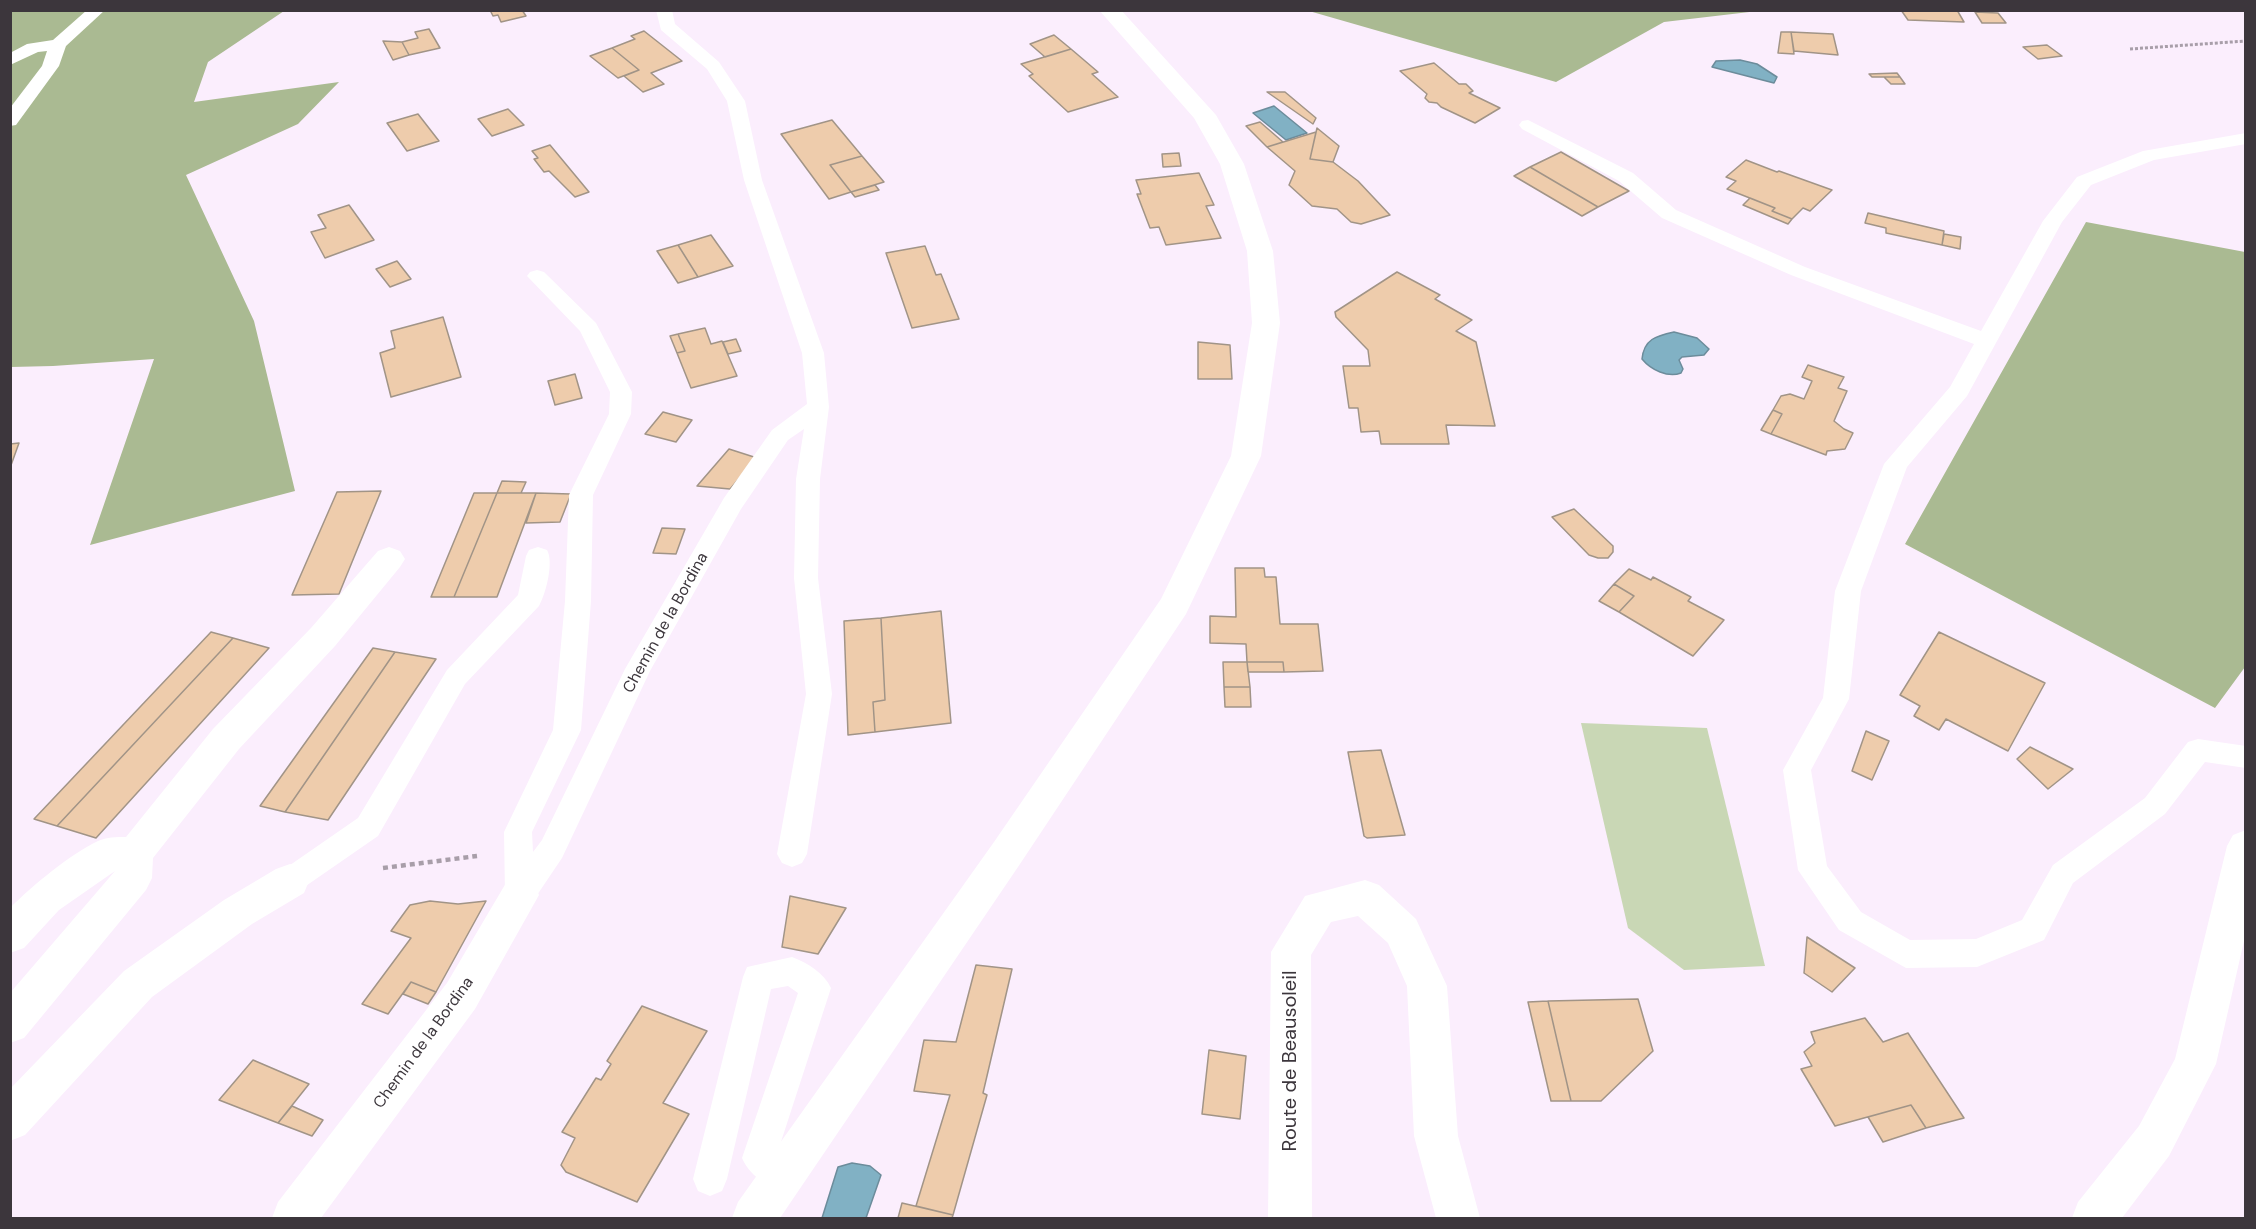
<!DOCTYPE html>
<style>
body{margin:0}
#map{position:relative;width:2256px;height:1229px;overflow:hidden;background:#fbeefd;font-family:"DM Sans",sans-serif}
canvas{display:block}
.frame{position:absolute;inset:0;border:12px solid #3c363c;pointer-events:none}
</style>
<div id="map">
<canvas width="2256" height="1229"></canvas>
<div class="frame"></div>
</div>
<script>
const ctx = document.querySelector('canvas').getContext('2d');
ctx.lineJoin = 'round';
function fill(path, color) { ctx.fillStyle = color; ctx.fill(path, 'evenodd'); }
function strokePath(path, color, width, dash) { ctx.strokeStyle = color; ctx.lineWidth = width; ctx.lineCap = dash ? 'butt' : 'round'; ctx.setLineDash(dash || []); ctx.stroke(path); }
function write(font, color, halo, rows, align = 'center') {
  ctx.font = font + ' "DM Sans",sans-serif'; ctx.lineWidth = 4.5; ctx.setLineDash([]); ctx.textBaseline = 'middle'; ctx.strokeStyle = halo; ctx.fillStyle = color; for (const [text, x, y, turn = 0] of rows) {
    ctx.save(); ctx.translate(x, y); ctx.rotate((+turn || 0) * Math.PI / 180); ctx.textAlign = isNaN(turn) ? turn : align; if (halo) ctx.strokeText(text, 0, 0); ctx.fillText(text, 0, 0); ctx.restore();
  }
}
const green = new Path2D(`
 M1581,723l126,5 58,238 -81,4 -56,-42z`);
const forest = new Path2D(`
 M10,11h274l-76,51 -14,40 145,-20 -41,42 -112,51 68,146 41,170 -205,54 64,-186 -101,7 -42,1z
 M1309,11h449l-94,11 -108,60z
 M2086,222l159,30v415l-30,41 -310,-164z`);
const water = new Path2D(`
 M1740,60l17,4 20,13 -3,6 -62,-16 4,-6z
 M1274,106l33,27 -21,7 -33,-27z
 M1674,332l23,6 12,11 -5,6 -22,2 -3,3 4,9 -2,4c-13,5 -30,-3 -39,-14 2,-20 14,-23 32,-27z
 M852,1163l18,3 11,9 -15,43h-44l16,-51z`);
const building = new Path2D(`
 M490,10h32l4,6 -25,6 -3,-7 -5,1z
 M1901,10h56l7,12 -56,-2z
 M1975,12l23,1 8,10h-24z
 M429,29l11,19 -31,7 -7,-13 16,-4 -3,-6z
 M644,31l38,30 -31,12 13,11 -21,8 -19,-16 15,-6 -27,-22 23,-9 -4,-3z
 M1781,32h10l3,22 -16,-1z
 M1791,32l42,2 5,21 -44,-4z
 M1054,35l17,14 -26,8 -15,-13z
 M383,41l19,1 7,13 -16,5z
 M2047,45l15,11 -24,3 -15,-12z
 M612,48l27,22 -21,8 -28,-22z
 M1071,49l27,23 -6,2 26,23 -50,15 -39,-36 4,-2 -12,-10z
 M1434,63l25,21h7l7,7 -4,2 31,15 -25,15 -34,-16 -4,-4 -8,-1 -4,-4 2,-4 -27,-23z
 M1897,73l3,4h-28l-3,-3z
 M1884,77h16l5,7h-14z
 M1267,92h18l31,26 -3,6z
 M508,109l16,16 -32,11 -14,-17z
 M418,114l21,27 -32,10 -20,-28z
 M832,120l30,36 -32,9 21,27 -22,7 -48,-65z
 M1260,122l23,20 -16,5 -21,-21z
 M1317,128l22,18 -6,16 -23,-3z
 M1316,132l-6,27 23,3 25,19 32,34 -29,9 -10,-2 -14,-13 -25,-3 -23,-21 6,-14 -28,-24z
 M550,145l39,47 -14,5 -26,-26 -5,1 -10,-13 4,-1 -6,-7z
 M1561,152l68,39 -31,16 -68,-40z
 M1179,153l2,13 -18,1 -1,-13z
 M862,156l22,26 -33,10 -21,-27z
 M1746,160l31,12 2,-1 53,19 -22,21 -7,-3 -11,11 -20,-8 3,-3 -48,-19 9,-8 -10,-4z
 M1530,167l68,40 -16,9 -68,-40z
 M1199,173l15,32 -8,1 15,32 -55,7 -7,-18 -9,1 -13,-34h4l-5,-14z
 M875,185l4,5 -24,7 -4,-5z
 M1750,198l25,10 -3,3 20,8 -4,5 -45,-19z
 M349,205l25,35 -49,18 -14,-26 15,-4 -8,-13z
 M1868,213l76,18 -2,14 -56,-12v-5l-21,-5z
 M1944,234l17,3 -1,12 -18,-4z
 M711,235l22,31 -35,11 -20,-32z
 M678,245l20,32 -20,6 -21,-32z
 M925,246l11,29 5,-1 18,45 -47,9 -26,-75z
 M397,261l14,18 -21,8 -14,-18z
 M1397,272l43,23 -5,4 37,21 -16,11 20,11 19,84 -49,-1 3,19h-68l-2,-13 -18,1 -3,-24h-9l-6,-42h27l-2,-16 -32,-33 -1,-5z
 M443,317l18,60 -70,20 -11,-44 15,-5 -4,-17z
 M705,328l6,16 11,-3 15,35 -46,12 -14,-35 8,-2 -7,-17z
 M678,334l7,17 -8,2 -7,-17z
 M736,339l5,12 -13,3 -5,-12z
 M1198,342l32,3 2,34h-34z
 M1808,365l36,12 -6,11 9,3 -13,30 10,8 9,4 -8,16 -18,2 -1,4 -55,-21 11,-20 -9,-4 8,-14 9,-2 14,5 8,-18 -10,-4z
 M575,374l7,24 -27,7 -7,-24z
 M1773,410l9,4 -11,20 -10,-4z
 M663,412l29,8 -16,22 -31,-8z
 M19,443l-9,25v-24z
 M729,449l28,9 -27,31 -33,-3z
 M502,481l24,1 -5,11h-24z
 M381,491l-42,103 -47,1 45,-103z
 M474,493h23l-43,104h-23z
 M497,493h39l-39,104h-43z
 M536,493l35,1 -11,28 -34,1z
 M1574,509l39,37v6l-5,6h-10l-9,-3 -37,-38z
 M662,528l23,1 -9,25 -23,-1z
 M1235,568h29l1,9h11l4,47h38l5,47 -39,1 -1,-10h-36l-1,-18 -36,-1v-27l26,1z
 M1629,569l22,11 2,-3 38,20 -3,4 36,19 -31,36 -74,-44 15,-16 -20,-12z
 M1614,584l20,12 -15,16 -20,-11z
 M941,611l10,112 -76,9 -2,-30 12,-2 -4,-82z
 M881,618l4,82 -12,2 2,30 -27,3 -4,-114z
 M211,632l22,6 -176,188 -23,-7z
 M1939,632l106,51 -37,68 -62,-32 -7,11 -25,-14 6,-10 -20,-11z
 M233,638l36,10 -173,190 -39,-12z
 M373,648l22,4 -110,160 -25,-6z
 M395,652l41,7 -108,161 -43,-8z
 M1223,662h24l3,25h-26z
 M1247,662h36l1,10h-36z
 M1224,687h26l1,20h-26z
 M1866,731l23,10 -17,39 -20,-9z
 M2030,747l43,22 -25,20 -31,-30z
 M1381,750l24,85 -38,3 -3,-2 -16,-84z
 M790,896l56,12 -28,46 -36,-7z
 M430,901l28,3 28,-3 -50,91 -25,-10 -23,32 -26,-10 49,-66 -20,-7 19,-26z
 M1807,937l48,31 -23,24 -28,-19z
 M976,965l36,4 -29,124 4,2 -34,120 -37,-9 34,-111 -36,-4 10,-51 32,2z
 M411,982l25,10 -8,12 -25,-10z
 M1638,999l15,52 -52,50h-30l-23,-100z
 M1548,1001l23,100h-20l-23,-99z
 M642,1006l65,25 -44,72 26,11 -52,88 -71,-30 -5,-7 14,-27 -13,-6 34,-54 5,2 10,-16 -4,-3z
 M1865,1018l18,24 25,-9 56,85 -38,10 -15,-23 -76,21 -34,-57 11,-3 -8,-14 11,-9 -4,-11z
 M1209,1050l37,6 -6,63 -38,-5z
 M253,1060l56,24 -31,39 -59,-23z
 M1911,1105l15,23 -43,14 -15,-25z
 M292,1106l31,14 -11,16 -34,-13z
 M902,1203l51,12 -1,3h-54z`);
const pathFar1 = new Path2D(`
 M2130,49l116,-8`);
const path = new Path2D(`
 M383,868l94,-12`);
const lane = new Path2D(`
 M87,10h18l-39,36 -7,20 -43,59 -6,1v-18l32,-42 5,-15 -9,1 -28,13v-12l17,-9 26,-4z
 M656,10h16l3,14 44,38 26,39 17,79 62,173 5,54 -9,72 -2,99 14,116 -25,160 -5,9 -10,4 -10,-4 -5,-9 29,-160 -12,-116 2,-99 8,-50 -16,11 -47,69 -91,162 -88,187 -31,46 -11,4 -11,-4 -4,-9 -1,-63 49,-102 12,-129 4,-106 40,-81 1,-22 -30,-61 -53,-55 3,-4 7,-2 7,2 52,51 36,69 -1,22 -38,81 -2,106 -10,129 -49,102 1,20 9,-12 83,-171 99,-171 48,-68 35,-26 -5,-51 -58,-173 -17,-79 -20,-32 -46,-39z
 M1528,120l105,53 43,37 129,57 176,64 62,-110 34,-44 66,-26 103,-18v11l-92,16 -63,25 -29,37 -95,174 -60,71 -46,124 -12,108 -38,71 16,96 34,46 49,28 66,-1 46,-19 31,-55 92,-67 43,-56 10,-3 48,7v22l-41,-6 -40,52 -92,69 -29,57 -67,27 -71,1 -67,-38 -41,-60 -15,-100 40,-72 12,-107 49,-127 66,-77 24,-43 -183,-69 -129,-57 -43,-37 -97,-52 -3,-4 3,-4z
 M538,547l9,3c7,12 -1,43 -8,56l-74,78 -87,152 -78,54 -10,4 -10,-4 -5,-9 5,-9 78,-54 89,-148 71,-75 8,-39 3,-6z
 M792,957c16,6 32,16 39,31l-53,163 17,12 5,12 -5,12 -12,5c-17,-7 -34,-17 -41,-34l56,-165 -10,-7 -17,3 -44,190 -5,12 -12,5 -12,-5 -5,-12 50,-202 4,-10z`);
const street = new Path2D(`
 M1099,10h22l95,105 28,49 29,87 7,72 -19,133 -75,158 -166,250 -240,354h-48l6,-16 256,-360 167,-243 70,-143 21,-133 -5,-72 -27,-87 -26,-46z
 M389,547l11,4 5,8 -5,8 -65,79 -96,103 -86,109 -1,20 -6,12 -122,148 -14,5v-50l105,-122 -56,39 -35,38 -14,5v-45c22,-22 59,-53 88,-67 9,-4 18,-4 28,-4l87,-108 98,-101 67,-77z
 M290,864l14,5 5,12 -5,12 -52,31 -100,73 -127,138 -15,6v-52l114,-118 100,-71 52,-31z
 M520,878l14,5 5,12 -64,114 -154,209h-49l6,-16 169,-219 59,-100z`);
const secondary = new Path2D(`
 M2246,830v102l-30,132 -47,92 -47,62h-50l6,-16 61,-76 36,-67 52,-213 6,-11z
 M1365,880l14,5 37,34 31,67 11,150 22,82h-44l-22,-82 -7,-150 -19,-43 -30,-27 -27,6 -20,33 1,263h-44l3,-266 34,-56z`);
const streetNames = [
 ["Chemin de la Bordina",666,623,-61],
 ["Chemin de la Bordina",424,1043,-54]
];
const nearStreetnames = [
 ["Route de Beausoleil",1291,1061,-90]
];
fill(green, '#c9d7b5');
fill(forest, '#aaba92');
fill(water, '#81b1c4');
strokePath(water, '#6c8c9b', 1.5);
fill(building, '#eeccac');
strokePath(building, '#a19487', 1.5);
strokePath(pathFar1, '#a89ea9', 3, [3, 2]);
strokePath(path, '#a89ea9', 4.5, [5, 4]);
fill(lane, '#fff');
fill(street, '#fff');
fill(secondary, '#fff');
write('16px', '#3c363c', '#fff', streetNames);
write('20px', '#3c363c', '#fff', nearStreetnames);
</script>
